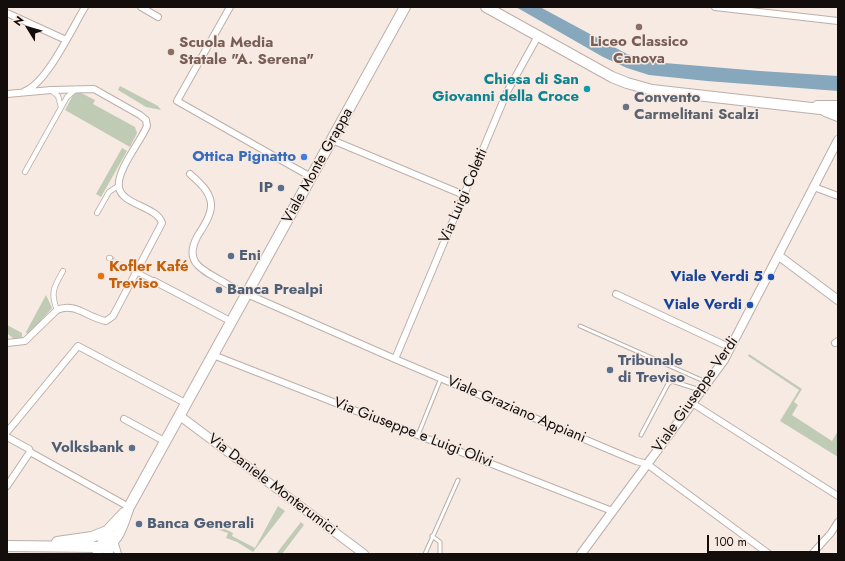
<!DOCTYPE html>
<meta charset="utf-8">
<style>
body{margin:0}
#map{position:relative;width:845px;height:561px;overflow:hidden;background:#f7eae3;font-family:Jost,sans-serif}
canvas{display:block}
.frame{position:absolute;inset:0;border:8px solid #130e0c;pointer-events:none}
.north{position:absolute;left:8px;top:8px;width:40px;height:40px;-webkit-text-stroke:3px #f7eae3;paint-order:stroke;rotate:307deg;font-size:11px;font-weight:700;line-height:16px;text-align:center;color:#130e0c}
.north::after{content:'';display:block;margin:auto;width:14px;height:18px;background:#130e0c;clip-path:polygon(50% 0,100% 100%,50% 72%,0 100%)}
.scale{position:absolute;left:707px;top:535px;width:113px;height:18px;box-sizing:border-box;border:2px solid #130e0c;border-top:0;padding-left:5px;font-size:12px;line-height:14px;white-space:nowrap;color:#130e0c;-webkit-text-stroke:3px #f7eae3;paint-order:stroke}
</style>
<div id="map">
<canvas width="845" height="561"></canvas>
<div class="frame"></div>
<div class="north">N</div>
<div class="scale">100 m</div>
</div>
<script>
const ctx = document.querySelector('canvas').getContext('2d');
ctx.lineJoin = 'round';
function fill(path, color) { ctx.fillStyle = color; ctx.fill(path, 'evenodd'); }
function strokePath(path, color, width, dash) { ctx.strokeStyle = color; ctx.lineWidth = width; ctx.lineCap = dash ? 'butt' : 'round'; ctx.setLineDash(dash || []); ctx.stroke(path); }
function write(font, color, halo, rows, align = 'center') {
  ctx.font = font + ' Jost,sans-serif'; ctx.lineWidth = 3; ctx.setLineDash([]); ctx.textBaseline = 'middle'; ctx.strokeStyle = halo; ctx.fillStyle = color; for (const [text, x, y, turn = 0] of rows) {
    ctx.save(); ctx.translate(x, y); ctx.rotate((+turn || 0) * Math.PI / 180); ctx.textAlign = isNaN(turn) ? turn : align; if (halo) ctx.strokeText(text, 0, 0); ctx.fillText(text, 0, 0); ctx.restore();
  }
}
const green = new Path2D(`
 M120,86l38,20 3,4 -15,-3 -28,-17z
 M79,92l16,8 -2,4 42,23 2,6 -7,14 -65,-37 8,-15z
 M122,148l5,3 -26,46 -5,-3z
 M46,295l6,13 -22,25 -3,1 -1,-2z
 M7,325l15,8v5l-2,3 -5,-1 -8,-7z
 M749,354l53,35 -8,13 4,3 -6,10 40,26 6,-10v26l-58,-36 19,-31 -51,-34z
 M278,506l7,5 -32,41 -16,-10 -11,-4 2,-5 -17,-6 1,-4 21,10 -1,3 23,12z
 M301,522l3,3 -22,29h-6z`);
const water = new Path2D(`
 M516,7h24l87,47 26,8 107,9 78,5v15l-131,-10 -58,-6 -22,-7 -24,-11z`);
const pedestrianTunnel = new Path2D(`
 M110,258l17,9`);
const service = new Path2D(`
 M580,326l126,56
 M418,435l23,-57
 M641,435l27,-51 4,-3 28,9
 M432,536l8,6v12
 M425,554l33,-74`);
const pedestrian = new Path2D(`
 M51,90l7,6 3,11
 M25,172l42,-75 9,-8
 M97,213l12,-21 9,-6
 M109,258h1
 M127,267l27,14
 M57,310c-7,-18 -3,-23 6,-39`);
const minor = new Path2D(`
 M141,7l17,10
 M230,7l-53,94 134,76
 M715,7l123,14
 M7,13l59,27
 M25,91c22,-8 47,-63 60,-84
 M7,94l44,-4 43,-1 46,26 6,5 1,6c-6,15 -31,45 -28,61 2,18 38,19 43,36l-49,93 -7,5c-18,-3 -31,-19 -49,-11l-32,31 -18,2
 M332,140l132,55
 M190,174c9,8 19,16 21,29 1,12 -8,24 -14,34 -13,25 4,32 23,43 11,6 15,10 27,14l148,65 241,102 11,3 122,90
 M814,187l24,9
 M154,281l78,41
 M616,294l115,54
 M835,343l3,-2
 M213,355l399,156
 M395,359l112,-267 31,-56
 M692,403l146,93
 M124,419l42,23
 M7,432l71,-86 109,58
 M7,437l22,12 1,3 99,55
 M7,486l23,-34
 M114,541l4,13
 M812,554l19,-21 7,-11`);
const tertiary = new Path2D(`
 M817,105h21
 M825,112l13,5
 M779,256l59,44
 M180,416l184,138
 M581,554l143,-194 114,-220`);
const secondary = new Path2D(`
 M97,554l10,-23 6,6 1,4 -7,13`);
const primary = new Path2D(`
 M486,7l126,70 15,6 25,7 186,21
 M57,542l35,-5 15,-6 17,-18
 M7,546l93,1c19,-1 23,-25 29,-40l276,-500`);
const markers = [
 [639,27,4,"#8d6e63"],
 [171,52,4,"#8d6e63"],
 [587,89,4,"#0f9aa8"],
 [626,107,4,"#6b7280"],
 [304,157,4,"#3f7fe0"],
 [281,188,4,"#5c6f8a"],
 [231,256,4,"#5c6f8a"],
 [101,276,4,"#e8710a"],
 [771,277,4,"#1a4fb4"],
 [219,290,4,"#5c6f8a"],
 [750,305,4,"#1a4fb4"],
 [610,370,4,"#5c6f8a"],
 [132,448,4,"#5c6f8a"],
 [139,524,4,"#5c6f8a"]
];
const educationNames = [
 ["Liceo Classico",639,42],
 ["Canova",639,59],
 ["Scuola Media",179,43,"left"],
 ["Statale \"A. Serena\"",179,60,"left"]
];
const cultureNames = [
 ["Chiesa di San",579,80],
 ["Giovanni della Croce",579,97]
];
const worshipNames = [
 ["Convento",634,98],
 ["Carmelitani Scalzi",634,115]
];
const shopNames = [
 ["Ottica Pignatto",296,157]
];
const streetNames = [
 ["Viale Monte Grappa",318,166,-61],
 ["Via Luigi Coletti",464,196,-67],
 ["Viale Giuseppe Verdi",696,395,-55],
 ["Viale Graziano Appiani",516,410,23],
 ["Via Giuseppe e Luigi Olivi",413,433,21],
 ["Via Daniele Monterumici",272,485,37]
];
const serviceNames = [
 ["IP",273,188,"right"],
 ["Eni",239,256],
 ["Banca Prealpi",227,290],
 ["Tribunale",618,361],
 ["di Treviso",618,378],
 ["Volksbank",124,448,"right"],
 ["Banca Generali",147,524]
];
const foodNames = [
 ["Kofler Kafé",109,267],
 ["Treviso",109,284]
];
const transitNames = [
 ["Viale Verdi 5",763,277],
 ["Viale Verdi",742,305]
];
fill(green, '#c0cbb5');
fill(water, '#87a7bd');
strokePath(pedestrianTunnel, '#d5c9c3', 4.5, [4.5, 2]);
strokePath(service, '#bcafa9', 5);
strokePath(pedestrian, '#bcafa9', 6);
strokePath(minor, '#bcafa9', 8);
strokePath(tertiary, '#bcafa9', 10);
strokePath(secondary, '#bcafa9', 11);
strokePath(primary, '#bcafa9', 12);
strokePath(service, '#fff', 3);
strokePath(pedestrian, '#fff', 4.5);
strokePath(minor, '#fff', 6);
strokePath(tertiary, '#fff', 8);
strokePath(secondary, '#fff', 9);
strokePath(primary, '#fff', 10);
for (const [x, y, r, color] of markers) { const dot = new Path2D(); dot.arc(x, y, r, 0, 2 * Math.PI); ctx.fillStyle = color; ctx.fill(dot); strokePath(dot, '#f7eae3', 1.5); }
write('bold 15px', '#785e54', '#f7eae3', educationNames);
write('bold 15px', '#0d838f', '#f7eae3', cultureNames, 'right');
write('bold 15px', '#5b616d', '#f7eae3', worshipNames, 'left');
write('bold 15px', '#366cbe', '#f7eae3', shopNames, 'right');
write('15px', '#130e0c', '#f7eae3', streetNames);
write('bold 15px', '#4e5e75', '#f7eae3', serviceNames, 'left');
write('bold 15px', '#c56008', '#f7eae3', foodNames, 'left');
write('bold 15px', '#164399', '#f7eae3', transitNames, 'right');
</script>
